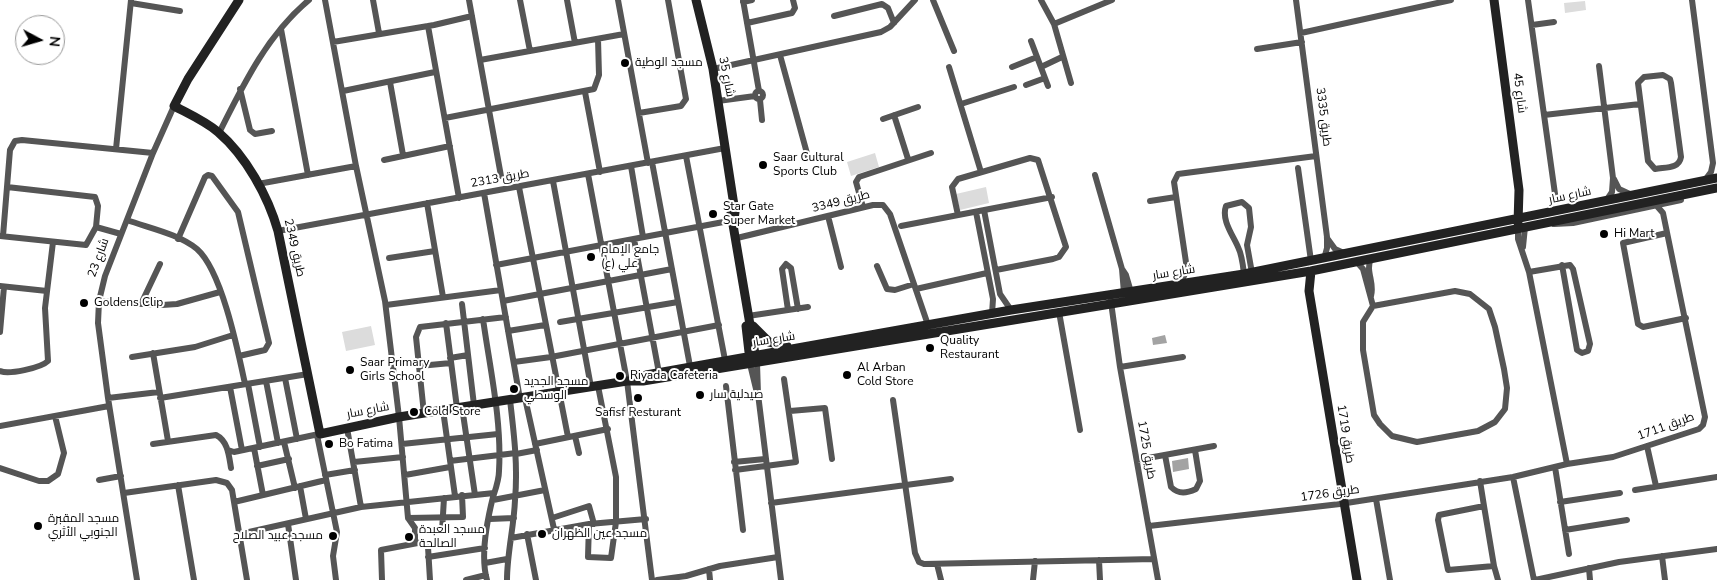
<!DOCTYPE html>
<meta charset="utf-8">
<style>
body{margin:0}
#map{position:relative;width:1717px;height:580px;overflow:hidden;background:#fff;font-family:"Nunito Sans",sans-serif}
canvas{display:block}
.north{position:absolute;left:15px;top:15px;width:50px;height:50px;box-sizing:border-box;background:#fff;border:1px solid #999;border-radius:50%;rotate:96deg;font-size:14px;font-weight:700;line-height:20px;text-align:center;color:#000}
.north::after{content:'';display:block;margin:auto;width:18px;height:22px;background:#000;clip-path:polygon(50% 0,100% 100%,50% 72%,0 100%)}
</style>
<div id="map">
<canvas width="1717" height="580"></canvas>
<div class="north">N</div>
</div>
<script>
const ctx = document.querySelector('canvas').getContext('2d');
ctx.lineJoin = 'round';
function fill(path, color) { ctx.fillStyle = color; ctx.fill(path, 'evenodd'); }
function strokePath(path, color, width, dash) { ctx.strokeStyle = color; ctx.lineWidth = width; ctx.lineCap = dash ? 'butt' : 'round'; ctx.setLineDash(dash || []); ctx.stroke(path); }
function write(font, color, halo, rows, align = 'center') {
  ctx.font = font + ' "Nunito Sans",Cairo,sans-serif'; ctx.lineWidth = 4; ctx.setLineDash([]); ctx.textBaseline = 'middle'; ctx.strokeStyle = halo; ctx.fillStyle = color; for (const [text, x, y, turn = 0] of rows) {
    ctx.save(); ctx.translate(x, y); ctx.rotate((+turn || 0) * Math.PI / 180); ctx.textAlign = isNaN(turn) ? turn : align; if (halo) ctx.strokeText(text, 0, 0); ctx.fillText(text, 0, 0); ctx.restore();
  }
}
const green = new Path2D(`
 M1585,1l1,9 -21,3 -1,-10z
 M875,153l4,14 -28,9 -4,-14z
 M986,187l3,16 -29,7 -4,-16z
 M371,326l4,19 -29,6 -4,-19z`);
const water = new Path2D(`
 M1165,335l2,8 -14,2 -1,-7z
 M1188,458l1,11 -16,3 -1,-11z`);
const street = new Path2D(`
 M325,0l31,166 29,135 14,116 9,101 7,10v15
 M373,0l6,33
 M469,0l32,176
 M520,0l10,51
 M567,0l8,43
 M618,0l30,163
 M743,0l16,91
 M933,0l21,51
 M1041,0l13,24 17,59
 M1296,0l31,237v11l-3,11
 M1528,0l28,201
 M1692,0l21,163 -2,9 -6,8
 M743,2l9,-2
 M131,3l49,8
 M834,16l48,-12 6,4 6,15
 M747,23l45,-10 3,-5 -2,-8
 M1054,24l58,-24
 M1532,25l22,-3
 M428,26l31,172
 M281,29l27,146
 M1301,33l150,-33
 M1031,41l17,45
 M333,42l101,-17 38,-9
 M1257,49l45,-7
 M780,55l28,102
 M480,60l144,-26
 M1599,66l14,112 -1,14 -6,9
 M949,67l32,105
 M1012,67l25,-10
 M1041,67l21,-10
 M713,69l168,-37 9,-5 25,-27
 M1663,75l7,4 1,4 10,74c-2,12 -15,10 -26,12l-7,-8 -10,-78 6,-6z
 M390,82l13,73
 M1026,85l19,-7
 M240,89l10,41 5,4 17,-3
 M755 95a4 4 0 1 1 8 0a4 4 0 1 1-8 0Z
 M343,91l92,-19
 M585,92l15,80
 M760,100l2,20
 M718,101l37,-5
 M961,104l53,-17
 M639,113l42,-7 5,-7 -18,-99
 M894,115l14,44
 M1544,115l96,-11
 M445,118l149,-29 5,-14 -1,-36
 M883,119l35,-12
 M219,133c24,-48 48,-98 90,-133
 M116,149l15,-149
 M686,156l39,204
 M384,160l66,-14
 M652,162l38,204
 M631,166l12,71
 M1298,168l13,93
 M588,174l39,207 25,199
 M1095,175l27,94 2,24
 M1614,179l5,10 13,6
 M553,181l38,206
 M258,184l98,-18
 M7,187l88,10 3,9 -2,21
 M519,187l49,250
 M484,193l36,206
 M1150,201l26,-4
 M427,203l16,94
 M863,207l-7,-25 3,-5 72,-24
 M984,210l16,84 11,16
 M976,212l17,87 -1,15
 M958,215l-6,-28 6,-8 72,-21 8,2 28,87 -7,10 -6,2 -57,11
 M828,216l13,51
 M127,220c22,8 52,14 70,29 25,22 41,102 48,135
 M1554,224l19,-1 108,-23
 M901,226l151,-29
 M1518,229v10l11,33 38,192
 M278,231l447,-83
 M1667,233l-44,10 15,81 5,3 43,-9
 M0,236l86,9 10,-18 25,7
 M3,236l7,-86 5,-9 7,-1 131,13
 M737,238l136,-33h10l7,9 38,111
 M1327,238l8,11 11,5
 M178,239l27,-62 3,-2 4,1 26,36 31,131 -4,7 -26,6
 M634,239l25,134
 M1523,247l2,-20
 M389,258l46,-7
 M1371,259c-6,12 4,24 0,37
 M1356,261l7,8 10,37
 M496,265l238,-45
 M877,266l10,23 8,1 19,-6
 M1122,269l4,6 5,17
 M1529,272l41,-7 3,4 17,75 -2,7 -6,2 -5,-3 -15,-85
 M1244,274c-1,-9 -2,-19 -6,-27 -5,-12 -17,-27 -12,-41l16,-4 7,6 2,19 -4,18 5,28
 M1180,285l7,-16 -13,-87 4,-8 138,-18
 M0,286l47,5
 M916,289l71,-16
 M1455,291l15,3 19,15 6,18 9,42 3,19 -2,21 -10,13 -17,9 -61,11 -25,-6 -12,-12 -6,-9 -11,-65v-28l10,-16z
 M1110,295l10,72 38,213
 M99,301l63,4 15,-1 43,-12
 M503,301l169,-32
 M141,304l19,-40
 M462,304l12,101
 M386,305l115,-15
 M788,310l-6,-41 4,-5 5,4 7,41
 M1059,312l21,118
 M748,316l60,-9
 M483,319c7,50 19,102 16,152 0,9 -3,17 -6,26 -6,24 -13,59 -6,83
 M560,322l118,-20
 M446,323l11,85
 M508,331l37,-6
 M0,332l4,-45
 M153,353l15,88
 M132,357l63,-10 38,-12
 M450,358l18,-3
 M514,362l37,-5 168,-32
 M757,363l1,31 23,186
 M750,364l7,29
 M419,366l32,-3
 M1120,367l63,-10
 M0,371c8,4 41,-3 48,-10l-3,-53 8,-66
 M285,378l12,61
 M266,381l12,62
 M248,384l12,63
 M726,386l17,144
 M230,387l12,63
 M108,398l51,-6
 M160,398l148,-24
 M525,398l29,131
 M893,400l22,153 4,9 5,2 230,-5
 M462,407l13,88
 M443,410l12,86
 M790,411l35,-3 7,51
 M424,414l-8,-77 4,-10 86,-10
 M0,426l109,-20
 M347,428l14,79
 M317,435l20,97 -4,24 3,24
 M575,436l4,17
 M284,442l11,46
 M153,444l63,-9c12,6 13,21 15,33
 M402,444l96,-10
 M535,444l73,-15
 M1647,446l9,40
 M254,448l9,47
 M228,450l6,2 85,-18
 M516,454l21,-4
 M1165,455l6,32c8,8 16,6 25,2l4,-8 -5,-31
 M1137,460l77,-14
 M450,461l66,-8
 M354,462l49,-5
 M734,462l31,-3
 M257,466l32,-7
 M1555,467l14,87
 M0,468l39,13h9l10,-7 6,-21 -9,-37
 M735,470l61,-8 -12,-83
 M325,475l30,-5
 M405,475l45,-8
 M1513,477l21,103
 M99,480l22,-4
 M1480,481l4,25
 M178,485l16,95
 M300,486l6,33
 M1635,490l82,-13
 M124,493l92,-13 11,3 5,7 15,90
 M1376,499l14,81
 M493,500l52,-10
 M234,502l92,-22
 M1560,502l60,-9
 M771,503l180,-24
 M1484,506l10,60 -46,4 -10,-50 1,-5z
 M408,518l55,-1 -1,-22
 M552,518l37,-12 5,18
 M490,519l24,-1
 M288,524l8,56
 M589,524l-1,33 23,1 5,-36v-45l-18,-91
 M1149,526l191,-22 173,-27 54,-13 46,-7 86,-28 4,-4 2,-8 -42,-204 -7,-8
 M1565,530l62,-10
 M442,531l2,-33
 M240,534l121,-27 133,-14
 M527,534l9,46
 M511,538l78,-14 57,-5
 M1662,556l3,24
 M428,557l57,-9
 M1099,560l1,20
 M485,563l22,-4
 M937,564l4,16
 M1494,566l4,14
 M1589,568l1,12
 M709,569l1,11
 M137,580l-29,-182 -10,-75 1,-22 6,-25 48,-123 21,-47
 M382,580l-1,-30 42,-8 5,5 2,33
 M466,580l20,-5
 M507,580c0,-27 7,-53 8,-80 3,-34 -1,-66 -5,-100
 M657,580l29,-4 34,-10 58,-9
 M1033,580l2,-19
 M1535,580l84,-18 98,-13`);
const secondary = new Path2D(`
 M239,0l-51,79 -14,27c15,8 31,15 44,26 28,24 50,64 60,99l42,203 79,-17 228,-36h16l668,-110 406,-83
 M696,0l17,69 22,143 -1,7
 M1494,0l25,190 -1,33
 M731,213l25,147
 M1311,271l-2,20 48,289
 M746,326l4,35
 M753,326l16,16 18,4
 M646,375l365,-65 233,-36 473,-96`);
const markers = [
 [625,63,5,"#000"],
 [763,165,5,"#000"],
 [713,214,5,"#000"],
 [1604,234,5,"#000"],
 [591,257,5,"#000"],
 [84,303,5,"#000"],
 [930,348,5,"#000"],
 [350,370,5,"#000"],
 [847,375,5,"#000"],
 [620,376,5,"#000"],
 [514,389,5,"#000"],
 [700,395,5,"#000"],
 [638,398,5,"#000"],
 [414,412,5,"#000"],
 [329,444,5,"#000"],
 [38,526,5,"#000"],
 [542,534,5,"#000"],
 [333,536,5,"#000"],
 [409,537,5,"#000"]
];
const poiNames = [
 ["مسجد الوطية",635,63],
 ["Saar Cultural",773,158],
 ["Sports Club",773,172],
 ["Star Gate",723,207],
 ["Super Market",723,221],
 ["Hi Mart",1614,234],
 ["جامع الإمام",601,250],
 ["علي (ع)",601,264],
 ["Goldens Clip",94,303],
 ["Quality",940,341],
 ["Restaurant",940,355],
 ["Saar Primary",360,363],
 ["Girls School",360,377],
 ["Al Arban",857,368],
 ["Cold Store",857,382],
 ["Riyada Cafeteria",630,376],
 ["مسجد الجديد",524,382],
 ["الوسطي",524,396],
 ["صيدلية سار",710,395],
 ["Cold Store",424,412],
 ["Safisf Resturant",638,413,"center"],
 ["Bo Fatima",339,444],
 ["مسجد المقبرة",48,519],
 ["الجنوبي الأثري",48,533],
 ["مسجد العبدة",419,530],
 ["الصالحة",419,544],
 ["مسجد عين الظهران",552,534],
 ["مسجد عبيد الصلاح",323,536,"right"]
];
const streetNames = [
 ["شارع 35",726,77,79],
 ["شارع 45",1519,93,83],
 ["طريق 3335",1323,117,83],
 ["طريق 2313",500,179,-10],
 ["شارع سار",1570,196,-12],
 ["طريق 3349",841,202,-14],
 ["طريق 2349",294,248,77],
 ["شارع 23",99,258,-70],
 ["شارع سار",1174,273,-9],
 ["شارع سار",774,340,-9],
 ["شارع سار",368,411,-11],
 ["طريق 1711",1666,427,-20],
 ["طريق 1719",1345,434,81],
 ["طريق 1725",1146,450,80],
 ["طريق 1726",1330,494,-8]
];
fill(green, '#dcdcdc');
fill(water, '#a3a3a3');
strokePath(street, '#555', 6);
strokePath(secondary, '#222', 9);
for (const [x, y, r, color] of markers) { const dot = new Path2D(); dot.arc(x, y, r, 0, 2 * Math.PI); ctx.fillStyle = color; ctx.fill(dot); strokePath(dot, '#fff', 2); }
write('12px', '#000', '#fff', poiNames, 'left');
write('12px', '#000', '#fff', streetNames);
</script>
